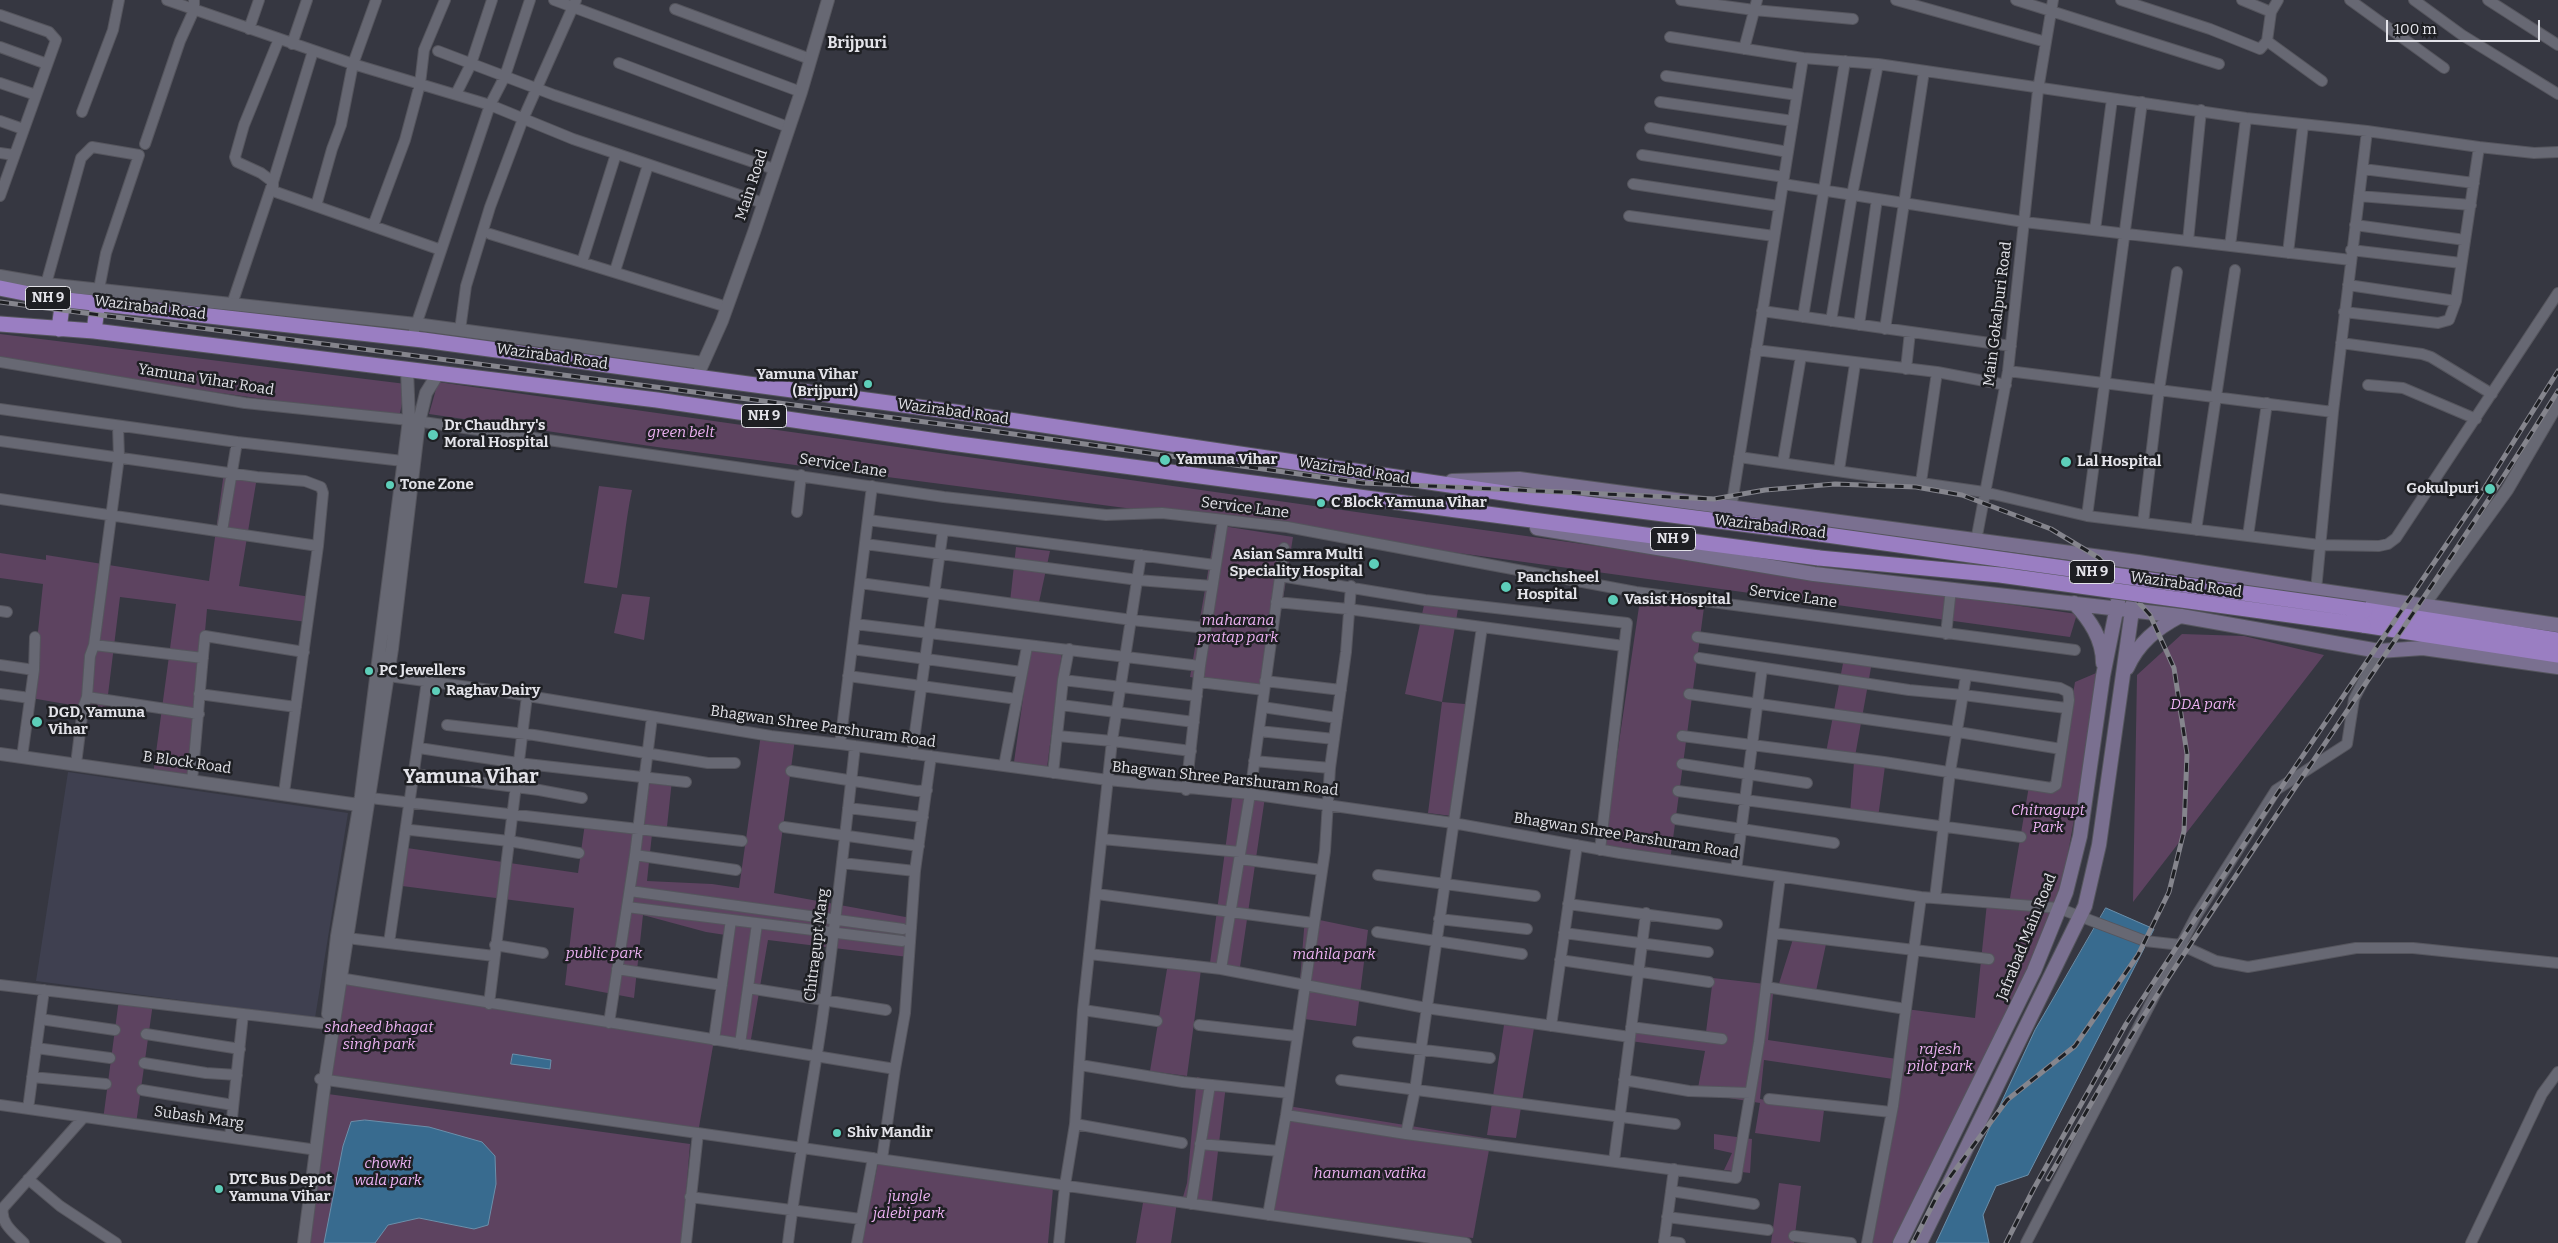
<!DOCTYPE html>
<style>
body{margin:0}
#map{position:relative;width:2558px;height:1243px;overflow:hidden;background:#363741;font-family:Bitter,serif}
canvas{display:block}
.scale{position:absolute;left:2386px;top:20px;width:154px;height:22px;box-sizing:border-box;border:2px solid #e3e3e9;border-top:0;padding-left:6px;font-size:15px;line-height:18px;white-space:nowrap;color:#e3e3e9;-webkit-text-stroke:4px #1e1f23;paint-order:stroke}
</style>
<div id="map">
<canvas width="2558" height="1243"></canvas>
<div class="scale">100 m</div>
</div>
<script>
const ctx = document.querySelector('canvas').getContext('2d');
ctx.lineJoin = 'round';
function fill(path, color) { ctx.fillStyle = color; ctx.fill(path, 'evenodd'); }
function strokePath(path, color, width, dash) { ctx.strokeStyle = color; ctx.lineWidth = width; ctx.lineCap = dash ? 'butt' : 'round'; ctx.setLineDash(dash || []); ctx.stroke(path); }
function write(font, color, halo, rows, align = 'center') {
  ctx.font = font + ' Bitter,serif'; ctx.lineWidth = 5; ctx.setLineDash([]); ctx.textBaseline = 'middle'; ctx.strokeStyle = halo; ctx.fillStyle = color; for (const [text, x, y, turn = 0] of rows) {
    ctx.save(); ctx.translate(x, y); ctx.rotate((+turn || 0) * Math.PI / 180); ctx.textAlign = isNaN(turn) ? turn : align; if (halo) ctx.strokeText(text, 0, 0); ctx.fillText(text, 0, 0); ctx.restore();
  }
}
const built = new Path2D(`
 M68,772l280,41 -33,205 -279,-37z`);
const green = new Path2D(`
 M0,334l406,50 -7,34 -399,-56z
 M438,382l1639,232 -7,23 -837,-115 -576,-75 -228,-33z
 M224,472l33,5 -18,109 72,11 -4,25 -100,-13 -15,171 -39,-5 23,-171 -56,-7 -14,114 -75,-13 12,-114 -43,-6v-25l46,7v-5l163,26z
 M599,486l33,4c-7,33 -9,66 -15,98l-33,-5z
 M1216,525l77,12 -25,155 -78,-15z
 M1016,547l34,4 -12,56 -28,-5z
 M1641,593l64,7 -35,261 -67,-10z
 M622,594l28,3 -6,43 -30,-7z
 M1424,605l34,4 -16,93 34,3 -16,112 -32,-4 14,-111 -37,-8z
 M2182,634l62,2 80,19 -191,247 4,-227z
 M1030,649l32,2 -15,117 -33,-6z
 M1844,658l28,4 -18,100 31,4 -7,52 -28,-4 4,-52 -29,-4z
 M2101,671l-43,237 -159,335h-33l27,-164 -129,-19 -4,39 64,11 -4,32 -65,-9 5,-30 -63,-10 8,-42 -75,-10 6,-16 70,7 7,-54 61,7 -6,55 129,19 9,-50 69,9 12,-115 22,1 20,-118 28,3 18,-107z
 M761,734l34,5 -21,154 137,25 -3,39 -140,-17 -18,105 -36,-5 -16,93 -377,-54 11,-100 382,60 18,-103 -26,-4 -63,-17 -9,83 -69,-13 9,-77 -172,-22 5,-38 171,25 7,-50 55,7 11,-53 21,3 -6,56 -14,-2 -5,47 65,3 27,4z
 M1233,791l32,6 -25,170 -30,-4z
 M1305,917l63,13 -12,96 -59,-8z
 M1793,939l33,5 -11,52 -38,-6z
 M1169,957l33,5 -15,114 -37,-5z
 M119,999l34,4 -17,121 -33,-4z
 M1504,1025l30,3 -18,110 -29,-3z
 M1197,1077l29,8 -14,116 -29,-4 4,-14z
 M328,1094l362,50 -8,99h-377z
 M1288,1106l203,33 -18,99 -100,-10 -99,-17z
 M1714,1134l38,5 -2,34 -26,-3 8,-17 -18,-4z
 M878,1163l175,25 -5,55h-186z
 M1779,1183l22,3 -7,57h-23z
 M1144,1197l33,5 -6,41h-35z`);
const water = new Path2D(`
 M2106,908l48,21 -126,246 -32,11 -13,29 6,28h-53l99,-213z
 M513,1054l38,6 -1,9 -39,-5z
 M365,1120l64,7 53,15 13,14 1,28 -8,41 -14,4 -55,-11 -31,7 -13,18h-51l19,-97 8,-24z`);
const minor = new Path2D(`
 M167,0l186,64 137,41 83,34 190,64
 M554,0l247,92
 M1681,0l73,10 99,9
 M1896,0l150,42
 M2016,0l203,64
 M2121,0l89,29 50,20 7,-8 4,-29 7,-12
 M2242,0l29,12
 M2350,0l94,68
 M2414,0l48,35 96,59
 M2488,0l70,45
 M675,9l135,50
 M0,15l49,17 7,8 -56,156
 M249,29l10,-29
 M1670,37l133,21 75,6 368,54 121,13 112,16 55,6 24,-1
 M279,39l-35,86 -9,32 2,5 24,11 12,9v9l168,59
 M2267,41l55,40
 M292,44l15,-44
 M0,47l47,17
 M1744,49l13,-49
 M438,51l116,44 220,74
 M619,63l169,64
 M1666,76l131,19
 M0,83l36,12
 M456,94l15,-30 21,-64
 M1660,102l133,19
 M82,112l31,-82 6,-30
 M0,121l23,8
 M1650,128l138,24
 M145,144l35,-103 14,-31v-10
 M0,153l14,2
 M1642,155l142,22
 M2363,169l111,14
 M1633,184l146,22
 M1783,184l241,38 327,38
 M2359,196l112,9
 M316,206l16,-57 9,-24 12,-61 23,-64
 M1629,216l145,20
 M2355,225l110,15
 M373,226l32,-86 15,-56 4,-34 21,-50
 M2095,230l17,-131
 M490,234l237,73
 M2188,241l13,-131
 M2230,246l16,-128
 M2351,250l110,13
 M2288,253l15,-128
 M582,262l34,-108
 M615,271l33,-106
 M46,284l35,-126 11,-11 47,8 -33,98 -7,36
 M2348,285l108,16
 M232,304l41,-122 40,-131
 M1762,311l249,35
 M2344,312l94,11 11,-3 7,-19 23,-154
 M1803,317l42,-256
 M1831,321l21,-126 26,-131
 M1859,325l18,-126
 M1885,329l39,-258
 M460,330l6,-44 24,-79 33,-88 53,-119
 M414,331l76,-226 15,-29 25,-76
 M2341,343l81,11 9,3 61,37
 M1756,350l181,22 69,13
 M0,362l245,41 164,17 535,77 162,18 56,-2 125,14 349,65 439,58
 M1906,369l4,-37
 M2008,371l325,41
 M2368,385l35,3 73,31
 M0,409l237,33 166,19
 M0,441l257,36 48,4 16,6 2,6 -5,53 -34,247
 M1739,457l245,35 103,24 233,29 59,1 9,-2 8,-6 162,-245
 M1783,462l18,-106
 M1839,470l16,-106
 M1921,482l16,-110
 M0,499l318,47
 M1731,509l72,-451
 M797,512l4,-37
 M2087,516l55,-414
 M868,520l347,45
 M2143,523l16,-133 18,-118
 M2196,530l39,-260
 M222,531l15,-89
 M2248,536l19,-133
 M1976,541l32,-170 30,-281 15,-90
 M865,544l273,36 74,6
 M1280,576l145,24 202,23 -27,227
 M860,583l272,37 74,8
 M2316,590l17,-178 34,-281
 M1276,602l72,7 276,37
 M0,611l7,1
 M855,624l345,42
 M1946,634l5,-45
 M94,645l109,13
 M852,649l170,23
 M1699,658l210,32 54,5 103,13
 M0,665l34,5
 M381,675l117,16 273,45 69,8 268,36 142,14 203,29 167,30 301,44 137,11 87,33 36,4 35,16 32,6 108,-19h57l145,15
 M848,676l169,23
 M1063,680l134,16
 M1265,681l76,9
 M1199,682l65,8
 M0,694l30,4
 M199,694l97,13
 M1689,694l269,38 103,17
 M87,697l112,17
 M1061,705l133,17
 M1262,707l75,11
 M652,717l-17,138 101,15
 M447,725l87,10 174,28h27
 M1259,731l75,8
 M1058,736l54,5 79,10
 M1682,736l202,26 167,26 5,-3 13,-85 -1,-8 -8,-4 -363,-51
 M840,744l32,-258
 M419,748l99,15 168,19
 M912,754l31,-224
 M22,757l12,-87 1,-33
 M1254,761l76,7
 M76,764l7,-56 4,-11 3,-41 4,-11 25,-188 -1,-31
 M1682,764l125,19
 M1004,766l23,-119
 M791,771l126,20 10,-1
 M1053,773l10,-93 6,-31
 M414,774l125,16 43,8
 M192,780c5,-48 8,-96 13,-144l99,16
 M1186,790l14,-124 23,-146
 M1678,791l343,46
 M370,798l372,43
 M848,808l75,9
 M1676,819l158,24
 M784,827l135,19
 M411,830l98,11 70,12
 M1102,839l138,13
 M1240,859l82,11
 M842,863l73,8
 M1736,870l26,-202
 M1378,875l157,21
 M630,891l273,38
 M1097,894l216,29
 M1935,898l15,-126 16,-96
 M1568,904l149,20
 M627,907l275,34
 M1439,919l88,10
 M1377,932l145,22
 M1564,933l144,19
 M1773,933l216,26
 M347,938l147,18
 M389,943l38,-262
 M495,945l48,8
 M1089,954l132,15 205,39 204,29
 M1560,960l149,22
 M617,969l105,16
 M1221,969l29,-175 34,-246
 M333,977l562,92
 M0,985l327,39
 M1766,987l140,22
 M748,988l138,22
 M489,1004l38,-308
 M1083,1010l74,11
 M40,1019l75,11
 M609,1023l26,-168
 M1199,1025l97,11
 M1551,1026l26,-181
 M1631,1027l91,12
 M146,1034l94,15
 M714,1040l17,-120
 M1358,1042l132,16
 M740,1044l17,-120
 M36,1048l74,10
 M144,1063l62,10 31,2
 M1080,1065l103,17 106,11
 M32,1077l74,7
 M320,1079l1146,164
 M1341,1080l334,44
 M1624,1080l65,11 61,2
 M142,1090l91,15
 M1769,1099l122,13
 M0,1105l317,45
 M28,1109l16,-119
 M1286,1115l120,19 330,44 23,-136 21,-165
 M1075,1124l107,19
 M1406,1134l9,-44 67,-463
 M230,1137l13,-123
 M1200,1144l79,7
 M882,1159l13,-90 10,-56 10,-142 16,-115
 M1614,1161l32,-248
 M28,1179l32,27 56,37
 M1671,1191l83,13
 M690,1197l171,22
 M1191,1204l19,-119
 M1268,1215l18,-100 39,-264 5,-83 16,-116 5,-66
 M1667,1217l101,13
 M1794,1236l57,7
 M1664,1241l16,2
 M24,1243c-10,-10 -24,-20 -21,-35l80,-90
 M686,1243l12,-110
 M788,1243c9,-74 23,-148 34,-222 13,-91 23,-183 33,-275
 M857,1243l16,-85
 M1059,1243l6,-58 10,-61 8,-114 29,-269 29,-186
 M1664,1243l10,-74
 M1867,1243l26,-137 28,-209
 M2026,1243l170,-327 80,-126 71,-46 7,-45 25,-48
 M2471,1243l71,-149 16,-22`);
const tertiary = new Path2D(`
 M0,276l46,8 370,40 287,39
 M700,370l22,-49 32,-89 47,-140 27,-92
 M2423,606l84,-116 51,-87
 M0,754l366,52
 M328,1014l9,-78 24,-140 48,-376 -2,-50
 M304,1243l21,-163 67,-431 27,-227 7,-29 13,-21`);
const secondary = new Path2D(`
 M1452,481l67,-2 619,83 178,28 242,35
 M1537,528l277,46 367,42 198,35 44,-3 135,19
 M2074,603c16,17 29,36 29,60
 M2127,668c11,-25 30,-40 53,-52
 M1900,1243l134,-272 32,-79 14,-56 23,-160 15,-75
 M1920,1243l165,-337 14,-61 37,-263`);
const trunk = new Path2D(`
 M0,288l49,10 374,42 532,72 576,85 289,37
 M0,324l94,7 563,69 294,43 868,115
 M59,329l4,-30
 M94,331l4,-30
 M2365,610l193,30
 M2363,625l195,30`);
const rail = new Path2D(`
 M0,302l956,124 407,57 351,16 51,-9 70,-6 81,3 46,8 89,34 48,29 51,57 24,53 13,86 -3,77 -15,61 -31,63 -63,91 -68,54 -68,92 -26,51
 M2048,1179c29,-50 57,-102 88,-151 137,-215 287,-421 422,-637
 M2006,1243l27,-53 93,-166 161,-245 195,-287 76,-121`);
const trunkBridge = new Path2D(`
 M1820,534l545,76
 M1819,558l181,17 363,50`);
const markers = [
 [868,384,5,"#5dceb9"],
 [433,435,6,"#5dceb9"],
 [1165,460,6,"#5dceb9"],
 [2066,462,6,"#5dceb9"],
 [390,485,5,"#5dceb9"],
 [2490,489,6,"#5dceb9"],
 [1321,503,5,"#5dceb9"],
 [1374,564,6,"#5dceb9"],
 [1506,587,6,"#5dceb9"],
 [1613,600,6,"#5dceb9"],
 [369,671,5,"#5dceb9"],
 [436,691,5,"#5dceb9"],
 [37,722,6,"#5dceb9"],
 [837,1133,5,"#5dceb9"],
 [219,1189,5,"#5dceb9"]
];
const shields = [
 [48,298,45],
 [764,416,45],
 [1673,539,45],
 [2092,572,45]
];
const shieldNames = [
 ["NH 9",48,298],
 ["NH 9",764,416],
 ["NH 9",1673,539],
 ["NH 9",2092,572]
];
const streetNames = [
 ["Main Road",752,185,-72],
 ["Wazirabad Road",150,308,7],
 ["Main Gokalpuri Road",1998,314,-83],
 ["Wazirabad Road",552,357,8],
 ["Yamuna Vihar Road",206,380,9],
 ["Wazirabad Road",953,412,8],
 ["Service Lane",843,466,9],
 ["Wazirabad Road",1354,471,9],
 ["Service Lane",1245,508,7],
 ["Wazirabad Road",1770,527,7],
 ["Wazirabad Road",2186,585,8],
 ["Service Lane",1793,597,8],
 ["Bhagwan Shree Parshuram Road",823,727,8],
 ["B Block Road",187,763,8],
 ["Bhagwan Shree Parshuram Road",1225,779,6],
 ["Bhagwan Shree Parshuram Road",1626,836,9],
 ["Jafrabad Main Road",2027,937,-68],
 ["Chitragupt Marg",817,945,-83],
 ["Subash Marg",199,1118,8]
];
const poiNames = [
 ["Yamuna Vihar",858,375,"right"],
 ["(Brijpuri)",858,392,"right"],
 ["Dr Chaudhry's",444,426],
 ["Moral Hospital",444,443],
 ["Yamuna Vihar",1176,460],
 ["Lal Hospital",2077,462],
 ["Tone Zone",400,485],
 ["Gokulpuri",2479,489,"right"],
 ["C Block Yamuna Vihar",1331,503],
 ["Asian Samra Multi",1363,555,"right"],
 ["Speciality Hospital",1363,572,"right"],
 ["Panchsheel",1517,578],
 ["Hospital",1517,595],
 ["Vasist Hospital",1624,600],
 ["PC Jewellers",379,671],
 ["Raghav Dairy",446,691],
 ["DGD, Yamuna",48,713],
 ["Vihar",48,730],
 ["Shiv Mandir",847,1133],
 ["DTC Bus Depot",229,1180],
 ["Yamuna Vihar",229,1197]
];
const parkNames = [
 ["green belt",681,433],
 ["maharana",1238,621],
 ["pratap park",1238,638],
 ["DDA park",2203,705],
 ["Chitragupt",2048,811],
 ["Park",2048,828],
 ["public park",604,954],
 ["mahila park",1334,955],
 ["shaheed bhagat",379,1028],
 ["singh park",379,1045],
 ["rajesh",1940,1050],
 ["pilot park",1940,1067],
 ["chowki",388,1164],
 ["wala park",388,1181],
 ["hanuman vatika",1370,1174],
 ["jungle",909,1197],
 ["jalebi park",909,1214]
];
const neighbourhoodNames = [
 ["Brijpuri",857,44]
];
const districtNames = [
 ["Yamuna Vihar",471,777]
];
fill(built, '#3f4050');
fill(green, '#5d4360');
fill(water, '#386b8f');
strokePath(water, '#6b8faa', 1);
strokePath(minor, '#55555d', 12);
strokePath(tertiary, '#55555d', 14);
strokePath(secondary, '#55555d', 16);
strokePath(trunk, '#55555d', 17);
strokePath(minor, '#676873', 10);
strokePath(tertiary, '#676873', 12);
strokePath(secondary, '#7a7090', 14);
strokePath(trunk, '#9a7ec2', 15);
strokePath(rail, '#85858d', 5);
strokePath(rail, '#1e1f23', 3, [9]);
strokePath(trunkBridge, '#55555d', 17, []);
strokePath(trunkBridge, '#9a7ec2', 15);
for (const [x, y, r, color] of markers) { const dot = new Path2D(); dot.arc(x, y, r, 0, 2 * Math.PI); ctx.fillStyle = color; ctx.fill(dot); strokePath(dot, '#1e1f23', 2); }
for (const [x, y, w] of shields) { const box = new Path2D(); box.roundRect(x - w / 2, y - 11.5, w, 23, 4); ctx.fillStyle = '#1e1f23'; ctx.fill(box); strokePath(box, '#e3e3e9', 1); }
write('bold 14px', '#e3e3e9', null, shieldNames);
write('15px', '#e3e3e9', '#1e1f23', streetNames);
write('bold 15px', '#e3e3e9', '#1e1f23', poiNames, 'left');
write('italic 15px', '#edb2f3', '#1e1f23', parkNames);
write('bold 16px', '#e3e3e9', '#1e1f23', neighbourhoodNames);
write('bold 20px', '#e3e3e9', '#1e1f23', districtNames);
</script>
